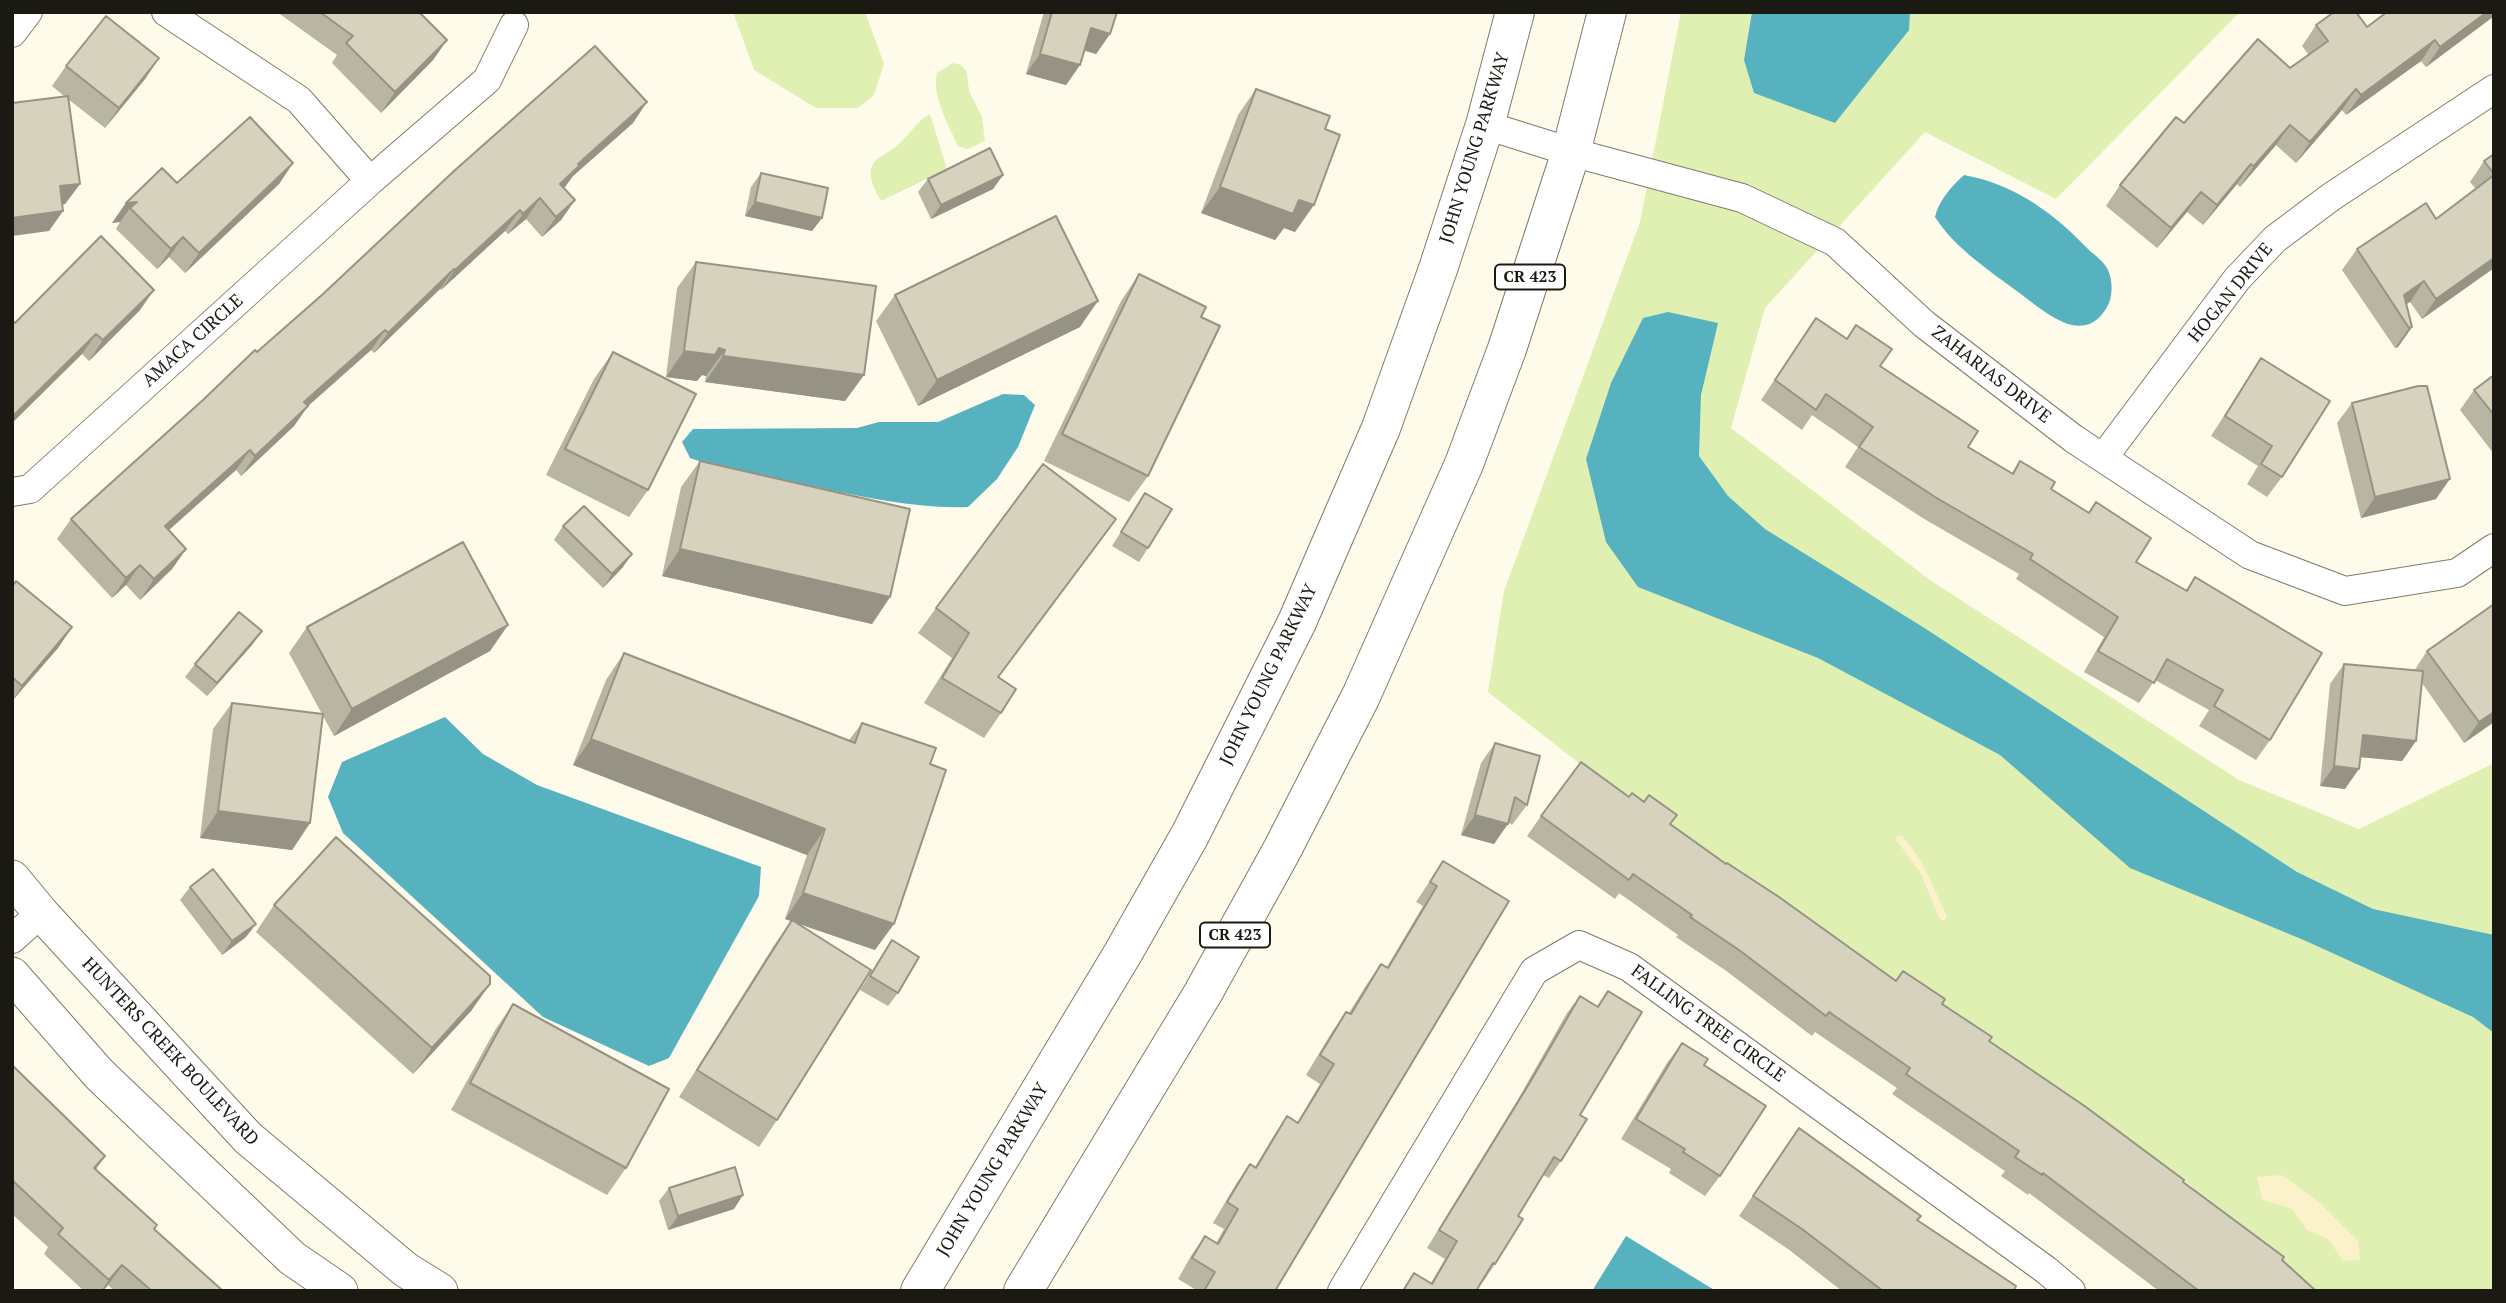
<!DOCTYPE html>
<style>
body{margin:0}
#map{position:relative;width:2506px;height:1303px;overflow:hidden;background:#fefbeb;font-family:"PT Serif",serif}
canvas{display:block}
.frame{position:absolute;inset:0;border:14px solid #1a1912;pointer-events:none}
</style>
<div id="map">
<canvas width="2506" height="1303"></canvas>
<div class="frame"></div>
</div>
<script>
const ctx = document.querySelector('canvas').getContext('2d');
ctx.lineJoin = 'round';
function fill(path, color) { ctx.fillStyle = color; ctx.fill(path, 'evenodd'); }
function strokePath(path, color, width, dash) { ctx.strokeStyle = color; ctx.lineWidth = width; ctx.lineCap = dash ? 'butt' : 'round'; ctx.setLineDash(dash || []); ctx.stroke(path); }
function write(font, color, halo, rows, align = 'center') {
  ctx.font = font + ' "PT Serif",serif'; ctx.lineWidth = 7; ctx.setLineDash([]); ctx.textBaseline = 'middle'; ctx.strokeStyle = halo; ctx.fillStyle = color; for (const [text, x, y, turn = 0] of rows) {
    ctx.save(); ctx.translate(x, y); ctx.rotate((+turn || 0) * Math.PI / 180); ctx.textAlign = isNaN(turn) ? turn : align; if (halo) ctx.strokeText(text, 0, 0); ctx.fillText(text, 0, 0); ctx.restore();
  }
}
const green = new Path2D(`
 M733,12h132l19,52 -10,31 -16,13h-42l-62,-38z
 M1681,12h559l-184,187 -131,-67 -160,176 -34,120 199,152 309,200 120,49 135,-66v528h-180l-135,-115 -558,-380 -133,-104 16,-101 136,-369z
 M953,63l8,2 6,7 2,19 13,26 3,24 -17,8 -10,-3c-9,-20 -27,-51 -21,-73z
 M930,114l17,55 -66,32c-5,-9 -12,-21 -10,-31 2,-12 14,-15 23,-22 14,-10 21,-26 36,-34z`);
const sand = new Path2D(`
 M1897,836h5c22,24 31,51 45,80l-3,5 -5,-3 -19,-46 -24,-32z
 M2282,1175l38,28 38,38 2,19 -17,1 -15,-22 -21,-9 -16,-22 -29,-8 -5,-23z`);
const water = new Path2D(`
 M1752,12h158l-1,18 -74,93 -81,-30 -10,-33z
 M1964,175c51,9 91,39 126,76 6,5 15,12 18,19 5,11 5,27 -1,37 -25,43 -66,1 -93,-18 -27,-20 -61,-43 -79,-72 4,-17 16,-30 29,-42z
 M1668,312l50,11 -17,72 -2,61 29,40 37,33 161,100 371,243 76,37 121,26v98l-21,-16 -167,-76 -176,-73 -130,-113 -182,-97 -180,-71 -32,-45 -20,-83 25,-76 32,-65z
 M1003,394l21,1 11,10 -17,42 -21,32 -29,28c-52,2 -103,-10 -154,-20 -42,-8 -84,-14 -124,-29l-8,-16 11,-13 164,-1 22,-6h59z
 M445,717l38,37 54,31 224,82 -2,29 -90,162 -20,8 -106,-49 -200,-184 -15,-36 14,-35z
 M1626,1236l90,55h-124z`);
const minor = new Path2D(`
 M166,12l133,88 71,81
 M12,33l16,-21
 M1485,125l86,27 171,46 93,44 89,82 150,115 176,116 95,36 112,-18 37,-25
 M2103,458l134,-179 38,-40 56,-42 163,-108
 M12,492l18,-3 340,-308 117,-101 27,-55
 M12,939l29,-26
 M1342,1291l192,-320 45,-26 50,22 417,303 25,21`);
const tertiary = new Path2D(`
 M12,878l29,35 207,225 158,132 34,21
 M12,975l87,99 193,184 48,33`);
const trunk = new Path2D(`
 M920,1291l203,-338 67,-118 107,-213 84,-194 57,-159 47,-144 30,-113
 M1023,1291l180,-298 79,-143 79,-154 103,-232 43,-115 64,-197 36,-140`);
const wall = new Path2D(`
 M277,12h142l28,28 -14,20 -52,53 -49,-50 5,-8z
 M1044,12h73l-7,22 -14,20 -11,-3 -5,14 -14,20 -40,-11z
 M2385,12h109l-1,5 -67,50 -5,-6 -75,54 -4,-5 -46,53 -20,-18 -36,42 -3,-3 -34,41 -16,-13 -30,36 -51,-42 14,-21 64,-62 106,-55 19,-13 -7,-9 14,-21 51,2 19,-14z
 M159,58l-14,21 -40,49 -37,-29 12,85 -15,20h-3l-13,27 15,-135 -12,-10 14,-20z
 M1256,89l69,40 -30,103 -11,-4 -9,12 -74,-27 37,-98z
 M633,123l-60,53 -9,12 11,12 -14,20 -19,17 -16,-18 -18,15 -3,-3 -64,59 -1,-1 -66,64 -3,-3 -63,56 -14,20 -53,50 -5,-6 -67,60 17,19 -14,20 -32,31 -14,-15 -14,13 -55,-59 14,-20 186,-167z
 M2494,154v114l-72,51 -12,-17 -4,2 6,23 -14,20 -3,1 -53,-78 15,-21 79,-30 40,-30 -6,-7 14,-21z
 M293,163l-14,21 -94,89 -16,-16 -12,12 -41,-40 4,-7 -8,1 14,-20 51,-20z
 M761,173l61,45 -10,13 -67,-15 6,-29z
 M1003,175l-10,14 -62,30 -13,-27 10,-13z
 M696,262l168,113 -19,26 -140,-19 1,-6 -4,-1 -5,6 -31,-4 11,-89z
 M1139,274l62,43 -53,159 -19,26 -85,-41 77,-160z
 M895,295l185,32 -162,79 -42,-85z
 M140,310l-51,51 -7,-7 -70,69v-103l3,3z
 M1816,318l64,48 88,81 44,26 8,-12 31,28 37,24 8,-11 40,60 50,28 9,-13 75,163 -14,20 -57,-34 10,-16 -54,-30 -16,23 -55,-31 20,-35 -88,-58 3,-5 -98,-57 -76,-50 13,-20 -46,-32 -10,15 -41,-30z
 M613,352l35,138 -19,27 -83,-42 48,-96z
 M2261,358l21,119 -15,20 -20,-13 11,-18 -47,-30z
 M2494,375v79l-34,-44 14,-20z
 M2352,403l84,96 -75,19 -24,-95z
 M700,461l190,136 -18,27 -210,-48 19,-89z
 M1145,493l3,55 -9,14 -27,-16z
 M563,526l60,41 -20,21 -49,-48z
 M1098,544l-100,134 3,35 -17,25 -60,-35 28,-45 -34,-25 18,-25z
 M12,583l60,44 -14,21 -46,53z
 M2494,604v118l-30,21 -42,-60 -6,58 -14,20 -41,-4 -16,32 -25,-3 10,-102 14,-20 70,7 13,-20z
 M508,625l-18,26 -156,85 -11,-20 -13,107 -18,27 -92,-12 13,-109 19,-26 90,11 -33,-61 18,-26z
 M262,631l-10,14 -45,51 -22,-19 10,-13z
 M624,653l225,87 13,-17 68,41 -55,186 -79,-27 -19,197 -18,27 -80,-50 94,-150 18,-26 -6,-2 22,-64 -234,-90 33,-85z
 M1495,743l32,62 -15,20 -4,-3 -14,22 -33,-9 20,-72z
 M1629,797l15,5 26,22 56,40 170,117 46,23 47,37 194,141 99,78 34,31h-157l-130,-98 -1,2 -27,-19 4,-5 -113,-77 5,-6 -82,-56 -3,4 -87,-66 -49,-33 2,-2 -59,-42 -4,6 -88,-63 14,-20z
 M1443,861l66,40 -234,390h-77l-20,-12 13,-23 14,-20 11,7 8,-14 -11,-6 23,-39 14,-20 5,3 18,-30 14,-21 10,7 23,-39 -14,-9 26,-43 14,-20 3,1 18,-29 14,-20 6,3 36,-61 -7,-4z
 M190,887l56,50 -24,18 -42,-55z
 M274,905l216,79 -19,27 -58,63 -157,-142z
 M892,940l6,53 -10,13 -28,-16z
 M1608,991l-28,124 -19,46 -12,17 -6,-3 -25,41 -23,48 -12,18 -1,-1 -6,10h-74l12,-18 17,10 14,-24 -18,-11 90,-147 50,-88 13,-17 17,10z
 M513,1004l113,164 -19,27 -156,-85 44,-80z
 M1682,1043l22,22 16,111 -15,20 -36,-23 2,-4 -50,-30 46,-76z
 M12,1065l93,91 -9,14 61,55 -3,5 69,61h-108l-7,-6 -5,6h-19l-40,-37 4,-7 -36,-33z
 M1799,1128l118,92 97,71h-172l-54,-42 -49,-33z
 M669,1188l65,21 -66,21 -9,-29z`);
const shadedWall = new Path2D(`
 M2487,12h7v4l-68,51 14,-20z
 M1091,28l19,6 -14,20 -19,-6z
 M447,40l-14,20 -52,53 14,-21z
 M2435,40l-14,21 -75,54 15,-20z
 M1040,54l40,11 -14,20 -40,-11z
 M159,58l-14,21 -40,49 14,-20z
 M2356,89l-14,21 -46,53 14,-21z
 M647,102l-14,21 -60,53 -8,11 -19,17 14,-20 18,-20z
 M2290,125l-14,20 -36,42 14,-21z
 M293,163l-14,21 -94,89 14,-20z
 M2251,164l-14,20 -34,41 14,-20z
 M1003,175l-10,14 -62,30 10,-14z
 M80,184l-15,20 -19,2 14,-20z
 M1220,187l79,13 15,5 -19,27 -11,-4 -9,12 -74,-27z
 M2201,192l-14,20 -30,36 14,-20z
 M540,198l-14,21 -18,15 15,-20z
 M575,200l-14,20 -19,17 14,-20z
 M137,202l-7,6 -10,14 -8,1 14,-20z
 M755,202l67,16 -10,13 -67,-15z
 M520,210l-15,21 -64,59 14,-20z
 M63,211l-14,20 -37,5v-18z
 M183,237l-14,20 -12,12 14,-20z
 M2494,258v10l-72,51 14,-20z
 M454,269l-14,20 -66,64 14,-20z
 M2424,281l-14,21 -13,8 7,-15z
 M154,290l-14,20 -51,51 14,-21z
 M1098,301l-18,26 -162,79 19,-26z
 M2412,327l-14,20 -3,1 14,-20z
 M385,330l-14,20 -81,72 14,-20z
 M96,334l-14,20 -70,69v-6z
 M719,348l6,2 -19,26 -4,-1 -5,6 -31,-4 18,-26z
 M723,356l141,19 -19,26 -140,-19z
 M308,406l-14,20 -53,50 14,-20z
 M250,450l-14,20 -85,76 14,-20z
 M2450,479l-14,20 -75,19 14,-21z
 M1116,519l-18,25 -118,158 18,-25z
 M186,549l-14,20 -32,31 14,-21z
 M680,549l210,48 -18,27 -210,-48z
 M632,554l-9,13 -20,21 9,-14z
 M140,565l-14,20 -14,13 14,-20z
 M508,625l-18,26 -156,85 18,-27z
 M72,627l-14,21 -46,53 10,-15z
 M262,631l-10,14 -45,51 10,-13z
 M2494,712v10l-30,21 15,-21z
 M2363,735l53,6 -14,20 -54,-5z
 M591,739l234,90 -18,26 -234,-90z
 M2334,766l25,3 -14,20 -25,-3z
 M218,811l92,12 -18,27 -92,-12z
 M1475,815l33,9 -14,20 -33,-9z
 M803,893l91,31 -19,26 -90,-31z
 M256,924l-10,13 -24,18 10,-14z
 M490,984l-19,27 -58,63 19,-26z
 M743,1195l-9,14 -66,21 10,-14z
 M122,1265l-14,20 -5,6h-2l8,-11z`);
const building = new Path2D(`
 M320,12h99l28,28 -52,52 -49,-49 7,-7z
 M1052,12h65l-7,22 -19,-6 -11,37 -40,-11z
 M2334,12h22l11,15 20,-15h100l-47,35 -5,-7 -74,55 -5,-6 -46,53 -20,-17 -36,41 -3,-2 -34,41 -16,-13 -30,36 -51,-43 56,-68 8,6 74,-84 32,29 38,-27 -12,-16z
 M106,16l53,42 -40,50 -53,-42z
 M595,46l52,56 -69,62 1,2 -19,18 15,16 -19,17 -16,-19 -17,16 -3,-4 -65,60 -1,-1 -66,64 -3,-3 -81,72 4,4 -53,50 -5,-6 -85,76 21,23 -32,30 -14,-14 -14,13 -55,-59 132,-119 52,-50 2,2 66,-58 131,-123z
 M1256,89l74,27 -5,13 15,6 -26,70 -15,-5 -6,14 -73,-27z
 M68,96l12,88 -20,2 3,25 -51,7v-115z
 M250,117l43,46 -94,90 -16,-16 -12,12 -41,-41 7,-6 -11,1 36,-35 15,15z
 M990,148l13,27 -62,30 -13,-26z
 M2494,154v20l-10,-13z
 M761,173l67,15 -6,30 -67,-16z
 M2494,175v83l-58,41 -12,-18 -20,14 8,32 -3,1 -52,-79 69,-46 10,16z
 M1056,216l42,85 -161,79 -42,-85z
 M101,236l53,54 -51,50 -7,-6 -84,83v-97l3,3z
 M696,262l180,24 -12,89 -141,-19 2,-6 -6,-2 -4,7 -31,-4z
 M1139,274l67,33 -5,10 19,9 -72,150 -86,-42z
 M1816,318l31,21 9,-14 36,24 -12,17 98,65 -10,16 45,27 7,-13 35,21 -4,7 38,24 7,-11 55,36 -15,24 51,29 8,-14 127,76 -52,87 -56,-34 9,-16 -56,-31 -13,24 -56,-32 20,-34 -88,-58 3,-5 -98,-57 -76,-50 14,-20 -47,-33 -10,16 -41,-30z
 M613,352l83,42 -48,96 -83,-41z
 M2261,358l69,43 -48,76 -21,-13 11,-18 -47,-30z
 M2494,375v40l-20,-25z
 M2418,386h9l23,93 -75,18 -23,-94z
 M700,461l210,48 -20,88 -210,-48z
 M1043,464l73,55 -118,158 18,12 -15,24 -59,-35 27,-45 -33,-25z
 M1145,493l27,16 -24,39 -27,-16z
 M584,506l48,48 -20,20 -49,-48z
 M463,542l45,83 -156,84 -45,-82z
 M16,581l56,46 -50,59 -10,-9v-94l2,1z
 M2494,604v108l-15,10 -52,-71z
 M239,612l23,19 -45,52 -22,-19z
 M624,653l231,90 7,-20 74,25 -6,16 16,6 -52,154 -91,-31 22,-64 -234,-90z
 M2344,664l79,7 -7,70 -53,-6 -4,34 -25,-3z
 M232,703l91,11 -13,109 -92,-12z
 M1495,743l45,13 -13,49 -12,-8 -7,27 -33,-9z
 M1581,762l48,35 3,-4 12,9 5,-7 28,20 -7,9 56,40 1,-1 52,34 117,84 7,-10 42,28 -3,5 50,33 -3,4 97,66 98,73 -1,2 101,75 -2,3 34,31h-117l-156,-118 -1,2 -27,-18 4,-6 -113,-77 4,-6 -81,-56 -3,4 -87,-66 -49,-33 2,-2 -59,-41 -4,6 -88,-64z
 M336,837l154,139v8l-58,64 -158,-143z
 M1443,861l66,40 -234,390h-71l11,-19 -23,-14 13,-22 13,8 20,-35 -11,-7 23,-38 6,4 31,-52 11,7 36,-59 -14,-9 26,-43 5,2 30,-50 7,4 49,-82 -7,-4z
 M213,869l43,55 -24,17 -42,-54z
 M792,920l79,50 -94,150 -80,-50z
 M892,940l27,17 -21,36 -28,-17z
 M1608,991l34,21 -62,103 7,4 -26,42 -7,-4 -36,59 5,3 -28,45 -2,-1 -17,28h-73l11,-18 18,11 25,-43 -18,-11 90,-146 51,-88 18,11z
 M513,1004l156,85 -43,79 -156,-85z
 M1682,1043l26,16 -4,6 62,41 -46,70 -37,-24 2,-3 -49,-30z
 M12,1065l93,91 -11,12 63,57 -3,4 69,62h-71l-30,-26 -13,15 -51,-46 5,-6 -51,-48z
 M1799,1128l122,88 -4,4 99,66 -2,5h-131l-81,-62 -49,-33z
 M735,1167l8,28 -65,21 -9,-28z`);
const shields = [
 [1530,277,70],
 [1235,935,70]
];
const shieldNames = [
 ["CR 423",1530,277],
 ["CR 423",1235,935]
];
const streetNames = [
 ["JOHN YOUNG PARKWAY",1475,148,-73],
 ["HOGAN DRIVE",2231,293,-51],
 ["AMACA CIRCLE",193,341,-42],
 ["ZAHARIAS DRIVE",1991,375,38],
 ["JOHN YOUNG PARKWAY",1269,675,-64],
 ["FALLING TREE CIRCLE",1708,1024,36],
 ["HUNTERS CREEK BOULEVARD",170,1052,47],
 ["JOHN YOUNG PARKWAY",993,1170,-59]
];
fill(green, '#e0f0b3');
fill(sand, '#fbf1cb');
fill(water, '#57b2c0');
strokePath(minor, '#7f7b69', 30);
strokePath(tertiary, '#7f7b69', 37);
strokePath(trunk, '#7f7b69', 40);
strokePath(minor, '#fff', 28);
strokePath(tertiary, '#fff', 35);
strokePath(trunk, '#fff', 38);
fill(wall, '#b8b5a3');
fill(shadedWall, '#969385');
fill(building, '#d6d2be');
strokePath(building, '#969385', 2);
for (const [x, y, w] of shields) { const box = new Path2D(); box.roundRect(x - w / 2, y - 12.5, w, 25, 5); ctx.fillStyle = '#fff'; ctx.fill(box); strokePath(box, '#1a1912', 2); }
write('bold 16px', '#1a1912', null, shieldNames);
write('18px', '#1a1912', '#fff', streetNames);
</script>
